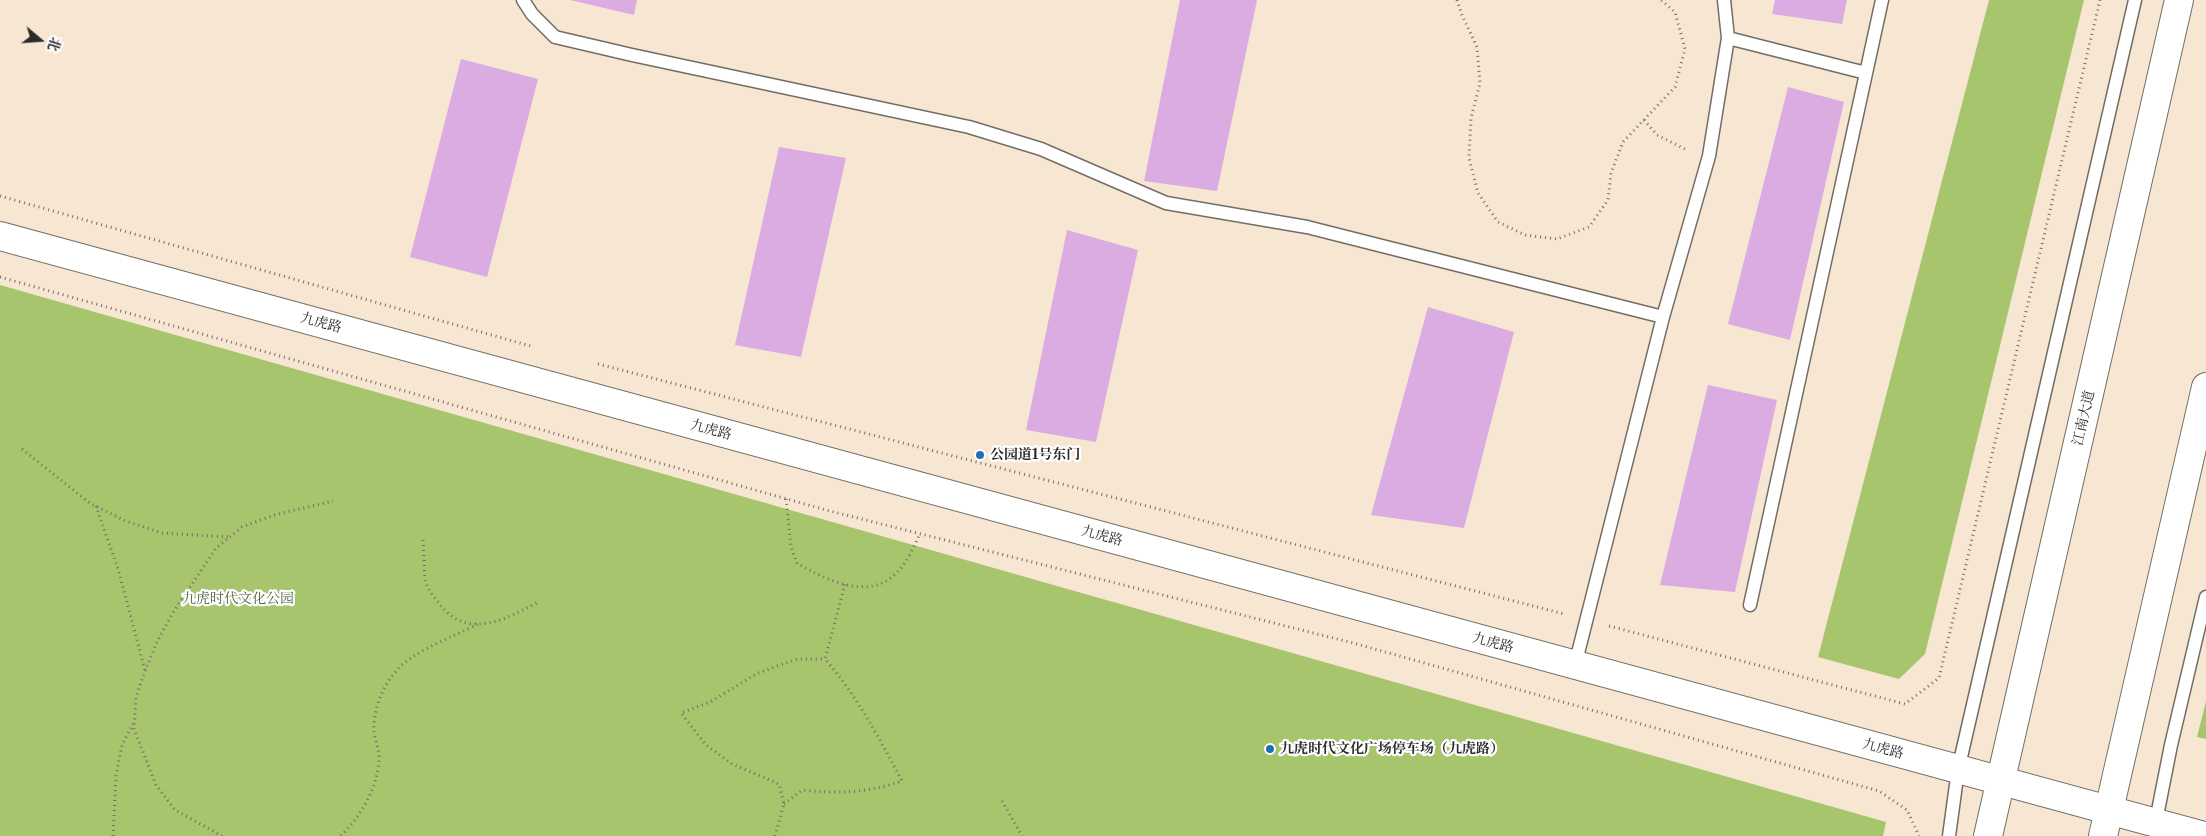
<!DOCTYPE html>
<meta charset="utf-8">
<style>
body{margin:0}
#map{position:relative;width:2206px;height:836px;overflow:hidden;background:#f7e7d2;font-family:"Libre Caslon Text","Noto Serif SC",serif}
canvas{display:block}
.north{position:absolute;left:15px;top:15px;width:50px;height:50px;-webkit-text-stroke:4px #fff;paint-order:stroke;rotate:108deg;font-size:14px;font-weight:700;line-height:20px;text-align:center;color:#2b2b2b}
.north::after{content:'';display:block;margin:auto;width:18px;height:22px;background:#2b2b2b;clip-path:polygon(50% 0,100% 100%,50% 72%,0 100%)}
</style>
<div id="map">
<canvas width="2206" height="836"></canvas>
<div class="north">北</div>
</div>
<script>
const ctx = document.querySelector('canvas').getContext('2d');
ctx.lineJoin = 'round';
function fill(path, color) { ctx.fillStyle = color; ctx.fill(path, 'evenodd'); }
function strokePath(path, color, width, dash) { ctx.strokeStyle = color; ctx.lineWidth = width; ctx.lineCap = dash ? 'butt' : 'round'; ctx.setLineDash(dash || []); ctx.stroke(path); }
function write(font, color, halo, rows, align = 'center') {
  ctx.font = font + ' "Libre Caslon Text","Noto Serif SC",serif'; ctx.lineWidth = 4.5; ctx.setLineDash([]); ctx.textBaseline = 'middle'; ctx.strokeStyle = halo; ctx.fillStyle = color; for (const [text, x, y, turn = 0] of rows) {
    ctx.save(); ctx.translate(x, y); ctx.rotate((+turn || 0) * Math.PI / 180); ctx.textAlign = isNaN(turn) ? turn : align; if (halo) ctx.strokeText(text, 0, 0); ctx.fillText(text, 0, 0); ctx.restore();
  }
}
const green = new Path2D(`
 M1989,0h95l-159,654 -26,25 -81,-22z
 M0,285l1886,537 -3,14h-1883z
 M2206,701v38l-9,-2z`);
const building = new Path2D(`
 M570,0h67l-3,15z
 M1180,0h77l-40,191 -73,-10z
 M1775,0h72l-5,24 -70,-10z
 M461,59l77,20 -51,198 -77,-20z
 M1788,87l56,15 -54,238 -62,-16z
 M779,147l67,11 -45,199 -66,-12z
 M1067,230l71,20 -42,192 -70,-12z
 M1428,307l86,25 -50,196 -93,-13z
 M1708,385l69,15 -42,192 -75,-7z`);
const path = new Path2D(`
 M1457,0l5,15 15,32 3,36 -9,35 -2,40 9,35 20,29 27,13 32,4 32,-12 19,-27 3,-27 12,-31 52,-55 10,-38 -10,-37 -14,-12
 M1644,120l13,15 30,15
 M0,196l534,151
 M0,277l826,233 531,134 522,147 28,19 12,26
 M598,364l966,250
 M22,449l69,55 35,17 36,12 67,4
 M786,499l5,48 6,16c27,16 69,37 96,13 13,-10 20,-28 27,-42
 M96,506l22,63 27,101
 M423,540c1,13 1,26 2,39 1,8 8,17 13,23 28,39 67,18 100,0
 M1609,626l296,78 34,-26 161,-678
 M1002,801l20,35
 M784,804l18,-14c37,4 65,3 100,-9 -23,-43 -45,-85 -77,-122l20,-75
 M113,836l3,-61 6,-30 12,-23
 M222,836l-47,-26 -19,-25 -22,-56 2,-32 9,-26 12,-29 17,-31 42,-63 26,-21 32,-12 59,-14
 M341,836c20,-21 36,-46 38,-76 1,-10 -5,-20 -5,-30 -1,-22 10,-47 25,-62 17,-18 56,-32 79,-44
 M775,836l9,-32 -5,-20 -47,-20 -26,-19 -25,-32 29,-11 48,-29 22,-8 18,-6h27`);
const service = new Path2D(`
 M523,0l9,14 23,23 77,18 337,72 72,22 125,54 141,24 356,90
 M1728,38l138,35
 M1750,605l132,-605
 M1575,665l88,-348 46,-161 19,-118 -4,-38
 M2155,826l16,-81 35,-148
 M1949,836l9,-66 177,-770`);
const tertiary = new Path2D(`
 M0,236l2204,600`);
const trunk = new Path2D(`
 M1988,836l191,-836
 M2103,836l103,-449`);
const markers = [
 [980,455,5,"#1f6fb2"],
 [1270,749,5,"#1f6fb2"]
];
const streetNames = [
 ["九虎路",321,323,15],
 ["江南大道",2084,418,-77],
 ["九虎路",711,430,15],
 ["九虎路",1102,536,15],
 ["九虎路",1493,643,15],
 ["九虎路",1883,749,15]
];
const poiNames = [
 ["公园道1号东门",990,455],
 ["九虎时代文化广场停车场（九虎路）",1280,749]
];
const parkNames = [
 ["九虎时代文化公园",238,599]
];
fill(green, '#a6c56d');
fill(building, '#dbace1');
strokePath(service, '#726d65', 15);
strokePath(tertiary, '#726d65', 30);
strokePath(trunk, '#726d65', 30);
strokePath(path, '#726d65', 3, [1, 4]);
strokePath(service, '#fff', 12);
strokePath(tertiary, '#fff', 28);
strokePath(trunk, '#fff', 28);
for (const [x, y, r, color] of markers) { const dot = new Path2D(); dot.arc(x, y, r, 0, 2 * Math.PI); ctx.fillStyle = color; ctx.fill(dot); strokePath(dot, '#fff', 2); }
write('14px', '#2b2b2b', '#fff', streetNames);
write('bold 14px', '#2b2b2b', '#fff', poiNames, 'left');
write('14px', '#566142', '#fff', parkNames);
</script>
